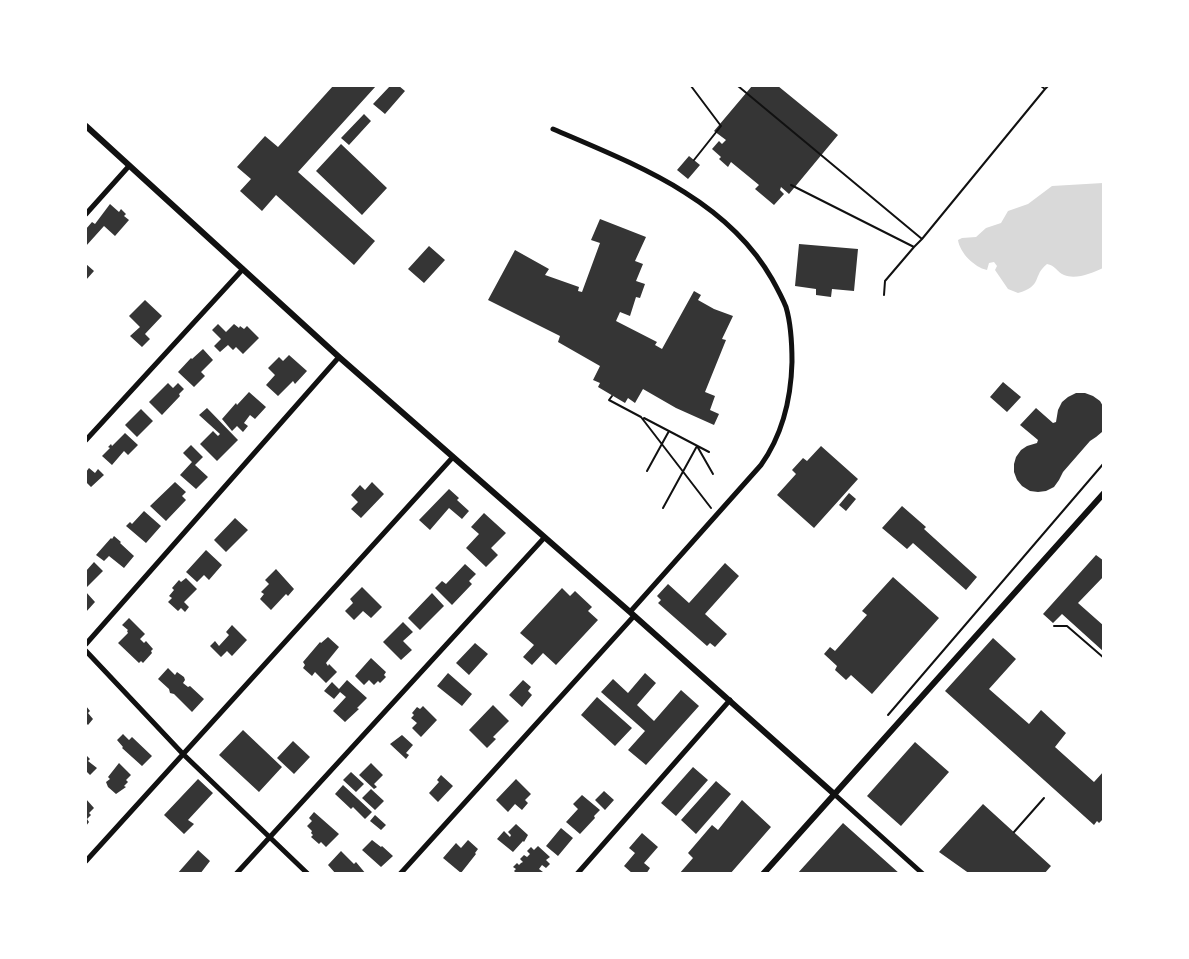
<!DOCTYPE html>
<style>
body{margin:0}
#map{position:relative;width:1189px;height:959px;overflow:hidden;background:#fff;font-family:"Roboto Serif",serif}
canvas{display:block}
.frame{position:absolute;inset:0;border:87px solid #fff;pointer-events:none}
</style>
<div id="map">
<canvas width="1189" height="959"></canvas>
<div class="frame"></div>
</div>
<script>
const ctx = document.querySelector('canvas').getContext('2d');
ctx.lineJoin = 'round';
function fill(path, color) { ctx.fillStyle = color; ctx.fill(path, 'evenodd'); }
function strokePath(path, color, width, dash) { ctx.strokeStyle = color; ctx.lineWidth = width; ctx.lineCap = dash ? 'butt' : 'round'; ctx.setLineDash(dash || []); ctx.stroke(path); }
const water = new Path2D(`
 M1103,183v85c-11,5 -27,12 -39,7 -7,-3 -9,-10 -17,-11 -15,12 -4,22 -29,29l-10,-4 -13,-19 2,-4 -3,-4 -5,1 -2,7c-13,-3 -27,-17 -29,-30l4,-2 14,-1 10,-9 15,-5 7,-12 20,-7 24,-18z`);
const building = new Path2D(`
 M333,86h43l-78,86 77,69 -21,24 -78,-70 -14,16 -22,-20 11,-12 -14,-12 28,-31 13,11z
 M390,86h9l6,5 -20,23 -12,-10z
 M752,86h26l60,49 -49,59 -8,-7 -1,3 4,4 -10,11 -19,-16 4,-4 -28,-23 -3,5 -9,-8 2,-2 -9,-8 7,-8 3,3 4,-4 -12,-9z
 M364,114l7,7 -22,24 -8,-7z
 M341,144l46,44 -25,27 -46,-44z
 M689,156l11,9 -12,14 -11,-9z
 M110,204l9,8 2,-3 5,5 -2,2 5,4 -14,16 -11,-10 -18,20v-17l6,-7 3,2z
 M600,219l46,18 -11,24 8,3 -7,17 9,3 -5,14 -4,-1 -6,19 -10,-4 -4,9 41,21 -2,3 7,4 32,-58 7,4 -3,5 16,9 19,7 -11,23 4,1 -21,52 10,4 -5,14 9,4 -5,11 -38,-17 -33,-19 -8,14 -7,-5 -3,5 -27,-16 2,-4 -7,-3 7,-14 -42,-24 2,-6 -72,-36 27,-50 34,19 -4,6 34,12 -1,4 4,1 18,-49 -9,-3z
 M799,244l59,5 -4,42 -22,-2 -1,8 -15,-2v-6l-21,-3z
 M429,246l16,14 -21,23 -16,-14z
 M86,264l8,7 -8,9z
 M145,300l17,16 -17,18 5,5 -8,8 -12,-11 10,-9 -11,-11z
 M218,324l8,8 8,-8 5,4 1,-2 4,3 3,-3 12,12 -16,16 -7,-7 -3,3 -5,-5 -8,7 -6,-6 7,-7 -9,-9z
 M203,349l10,11 -12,12 4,4 -11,11 -16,-15 13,-14 1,1z
 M289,355l18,16 -12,13 -2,-3 -15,15 -12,-11 9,-10 -7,-7 11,-11 4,4z
 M1003,382l18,15 -14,15 -17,-15z
 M168,383l5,5 5,-5 6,6 -5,5 1,2 -18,19 -13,-13z
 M249,392l17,15 -11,12 -5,-4 -6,8 4,3 -5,6 -6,-6 -5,5 -10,-12 14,-16 1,2z
 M1076,393h9l8,3 7,5 4,7v20l-2,4 -6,5 -6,4 -27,31 -4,8 -5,7 -8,4 -8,1 -8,-1 -8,-5 -5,-6 -3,-8v-8l2,-7 5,-7 6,-4 10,-3 1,-3 -18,-15 16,-17 17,15 3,-1 2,-12 4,-8 6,-5z
 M207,408l31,32 -21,21 -17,-17 13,-13 5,5 2,-2 -21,-19z
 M141,409l12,12 -16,16 -12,-12z
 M125,433l13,12 -10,10 -4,-4 -12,14 -10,-9 8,-8 -2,-1 3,-3 1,2z
 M191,445l12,12 -8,8 13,12 -12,12 -16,-14 12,-13 -9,-9z
 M821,446l37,33 -44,49 -37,-33 19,-21 -4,-4 11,-12 4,3z
 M89,468l6,5 3,-4 6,6 -13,12 -5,-5v-8l1,-1 -1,-1z
 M175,482l11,10 -4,4 4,4 -20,21 -16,-15z
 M372,482l12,12 -23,24 -10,-9 7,-7 -7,-7 9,-10 5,5z
 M449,489l10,9 -2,2 12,11 -7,8 -13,-11 -19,22 -11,-10z
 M849,493l7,6 -10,12 -7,-6z
 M902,506l24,21 -2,2 53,48 -11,13 -53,-47 -6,6 -25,-21z
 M144,511l17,15 -15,17 -20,-17 4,-4 2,2z
 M484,513l22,20 -15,15 7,7 -12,12 -20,-19 13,-14 -8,-7z
 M235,518l13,12 -22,22 -12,-12z
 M114,536l7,6 -1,1 14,13 -10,12 -15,-12 -5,5 -8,-6 15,-17 1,1z
 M206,550l16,15 -13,15 -5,-5 -7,7 -11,-10z
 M1096,555l8,6v15l-26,27 26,23v26l-42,-38 -9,9 -10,-9z
 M94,562l9,9 -17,17v-17z
 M725,563l14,13 -34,38 22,20 -12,13 -5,-4 -3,3 -49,-43 3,-3 -4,-4 11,-12 21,19z
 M465,564l11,10 -7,7 3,3 -20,21 -17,-17 7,-7 4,3z
 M276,569l18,20 -6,7 -2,-2 -15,16 -11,-11 4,-5 -3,-2 8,-8 -4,-4z
 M893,577l46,41 -67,76 -21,-19 -5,5 -11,-10 2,-4 -13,-12 6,-7 5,4 32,-36 -5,-4z
 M186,578l11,11 -13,13 5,5 -4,5 -4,-4 -3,3 -10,-9 4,-4 -3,-2 5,-6 -2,-2 7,-8 2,2z
 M362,587l20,20 -11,11 -8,-7 -9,9 -9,-9 8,-8 -3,-4z
 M562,588l8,8 5,-5 17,16 -4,4 10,9 -42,45 -13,-12 -11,12 -9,-8 11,-12 -14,-12z
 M86,592l9,10 -9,10z
 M432,593l12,13 -24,24 -12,-12z
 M129,618l16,16 -5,5 4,4 2,-2 7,8 -2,2 1,2 -9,10 -2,-2 -2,2 -21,-20 10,-10 -1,-2 1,-1 -6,-5z
 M403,622l10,10 -10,9 9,9 -11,10 -18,-18z
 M232,625l15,15 -15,16 -5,-5 -6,6 -11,-11 5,-5 4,5 10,-11 -3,-3z
 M328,637l11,10 -13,16 2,3 1,-2 8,8 -11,11 -11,-11 -3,4 -9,-8 2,-3 -2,-3 17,-20 1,1z
 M993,638l23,21 -27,30 40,35 12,-14 25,23 -11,14 39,35 10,-11v47l-5,5 -2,-2 -3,4 -149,-134z
 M475,643l13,11 -19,21 -13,-12z
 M371,658l15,14 -2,3 2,2 -6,6 -2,-2 -4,4 -5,-5 -5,5 -9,-9z
 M168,668l7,7 2,-3 7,5 1,3 -2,3 5,4 2,-1 14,13 -12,13 -18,-18 -4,-1 -1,-4 -11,-10z
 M448,673l24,21 -10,12 -25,-20z
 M645,673l11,10 -19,22 17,16 27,-31 18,16 -53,59 -18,-15 17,-19 -44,-39 12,-13 15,14z
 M347,680l20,18 -10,10 2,1 -14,13 -12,-11 13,-14 -6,-5 -6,7 -10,-8 8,-9 7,7z
 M523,680l8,7 -3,4 4,4 -10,12 -13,-12z
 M597,697l35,31 -17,18 -34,-31z
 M493,705l16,16 -16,16 3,2 -9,9 -18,-18z
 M86,706l4,5 -2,2 5,6 -5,6 -2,-2z
 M423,706l14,14 -16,17 -9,-9 5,-5 -6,-5 3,-3 -2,-2 5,-6 3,2z
 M243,730l39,37 -23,25 -40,-37z
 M123,734l6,6 3,-3 20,19 -10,10 -20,-18 1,-1 -6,-7z
 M402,735l11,10 -7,8 3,2 -3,4 -16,-15z
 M293,741l17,16 -16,17 -17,-16z
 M915,742l34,30 -48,54 -34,-30z
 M86,755l4,4 -2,2 9,7 -7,7 -4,-4z
 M119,763l12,12 -5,5 2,2 -4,4 2,1 -10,7 -8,-7 -2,-5 4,-3 -2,-2z
 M371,763l12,12 -9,9 3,3 -3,2 -15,-14z
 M693,767l15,13 -32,36 -15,-13z
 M351,772l13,12 -8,8 -13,-12z
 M441,775l12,11 -15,16 -9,-9 10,-11 -2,-2z
 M198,779l15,14 -25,27 6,4 -10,10 -20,-19z
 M516,779l15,15 -6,6 3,3 -6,7 -7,-6 -7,8 -12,-12z
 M716,781l15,13 -35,40 -15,-14z
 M343,785l29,27 -7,7 -12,-12 -2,2 -16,-15z
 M371,789l13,12 -9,9 -13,-12z
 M604,791l10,9 -9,10 -10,-10z
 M582,795l18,15 -6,6 1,2 -15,16 -14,-12 12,-13 -5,-5z
 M86,799l8,9 -5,5 2,2 -4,4 2,3 -3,4z
 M742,800l29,27 -41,47h-51l14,-16 -5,-5 24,-28 6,5z
 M983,804l68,62 -7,8h-74l-31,-22z
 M314,812l25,22 -13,13 -5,-5 -2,2 -8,-7 2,-2 -2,-2 1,-2 -5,-5 5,-5 -3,-3z
 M375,815l11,10 -5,5 -11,-9z
 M843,823l57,51h-103z
 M516,824l12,11 -4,7 -1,-1 -10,11 -16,-13 7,-8 6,6 1,-2 -3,-3z
 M561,828l12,10 -15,18 -12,-10z
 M642,833l16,14 -14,16 6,5 -4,6h-13l-9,-8 11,-13 -6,-5z
 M372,840l9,7 1,-1 11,10 -12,11 -19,-17z
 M468,840l10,9 -3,4 1,1 -15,19 -18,-15 13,-15 5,5z
 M538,846l12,11 -4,3 4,4 -4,4 -4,-3 -3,4 4,3 -1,2 -7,-2 -1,2h-17l-3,-3 2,-2 -3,-2 4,-4 2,2 2,-2 2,-1 -3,-3 4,-4 3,2 3,-3 -3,-3 4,-4 3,3z
 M198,850l12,11 -10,13h-23z
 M341,851l13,13 2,-2 10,12h-30l-8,-9z`);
const path = new Path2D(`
 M691,86l30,40 -27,34
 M738,86l184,153 -8,8 -123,-62
 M1041,86l4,3 3,-3
 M922,239l123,-150
 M884,295l1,-14 29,-34
 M612,396l-3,4 32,17 70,91
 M644,418l65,34
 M697,446l16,28
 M647,471l22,-40
 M663,508l34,-62
 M1054,626h13l37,32
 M888,715l216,-252
 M1014,832l30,-34`);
const minor = new Path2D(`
 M553,129c81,35 173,69 219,150 5,9 10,18 14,28 5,17 6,37 6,55 -1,38 -9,72 -31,103l-131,147
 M86,214l43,-48
 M86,440l157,-171
 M86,644l253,-287
 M86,651l97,103 125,120
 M833,793l90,81
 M86,861l367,-404
 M236,874l308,-336
 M400,874l234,-258
 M577,874l153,-174`);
const tertiary = new Path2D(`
 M86,126l253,231 291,255 203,181
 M763,874l341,-381`);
fill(water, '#d9d9d9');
fill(building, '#353535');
strokePath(path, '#111', 2);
strokePath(minor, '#111', 5);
strokePath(tertiary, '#111', 6);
</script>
